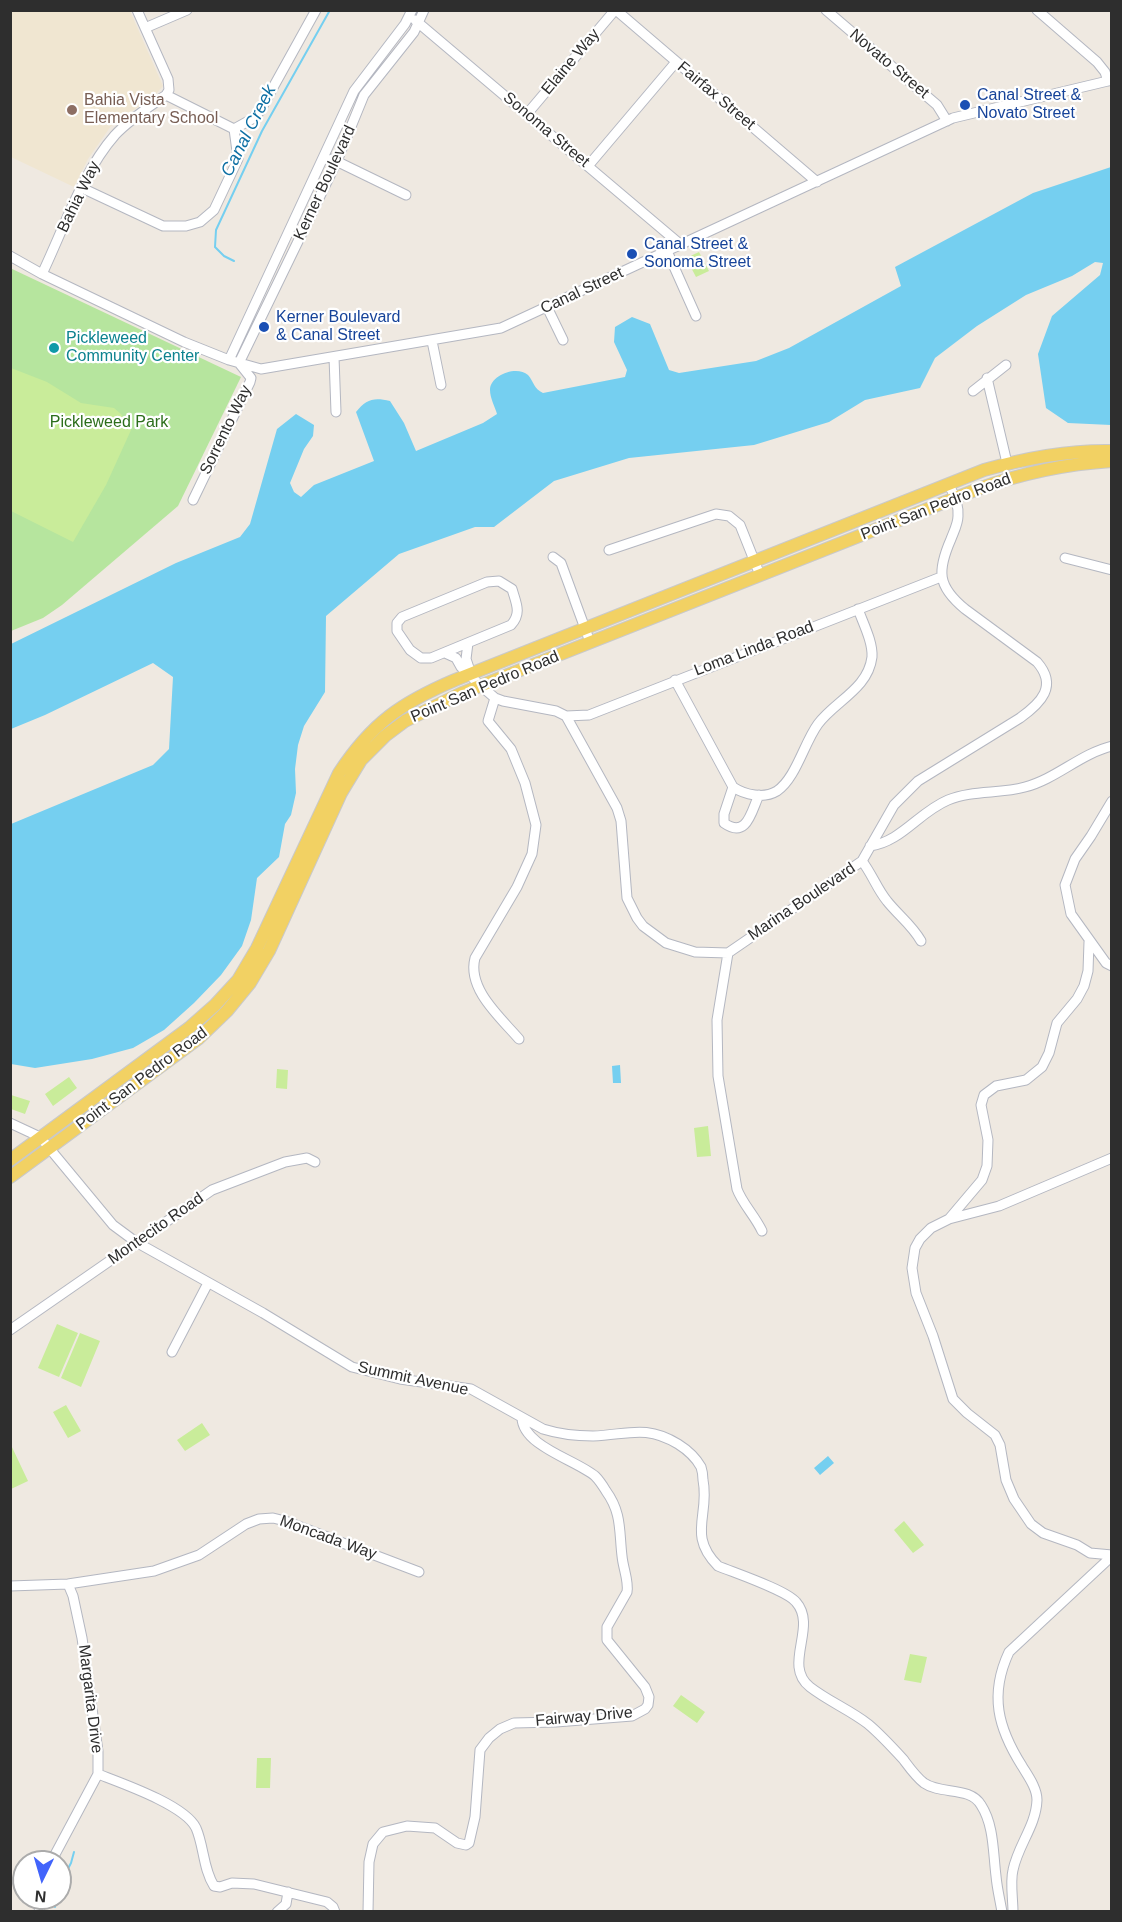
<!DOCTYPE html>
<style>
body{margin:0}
#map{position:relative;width:1122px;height:1922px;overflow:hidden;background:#efe9e1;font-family:Helvetica,sans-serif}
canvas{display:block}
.frame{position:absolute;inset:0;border:12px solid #2e2e2e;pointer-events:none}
.north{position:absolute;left:12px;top:1850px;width:60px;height:60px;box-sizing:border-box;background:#fff;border:2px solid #ababab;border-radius:50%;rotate:185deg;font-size:16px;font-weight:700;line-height:24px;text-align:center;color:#2e2e2e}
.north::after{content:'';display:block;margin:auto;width:21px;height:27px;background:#4264fb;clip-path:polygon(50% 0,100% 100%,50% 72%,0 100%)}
</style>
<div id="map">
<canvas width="1122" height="1922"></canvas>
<div class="frame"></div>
<div class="north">N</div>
</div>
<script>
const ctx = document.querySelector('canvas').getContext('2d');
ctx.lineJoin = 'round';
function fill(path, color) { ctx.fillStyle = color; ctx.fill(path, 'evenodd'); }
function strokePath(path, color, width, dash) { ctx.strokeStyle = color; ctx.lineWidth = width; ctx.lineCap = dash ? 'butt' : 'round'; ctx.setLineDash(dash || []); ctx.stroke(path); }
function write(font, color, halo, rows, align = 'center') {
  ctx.font = font + ' Helvetica,sans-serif'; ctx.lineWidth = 4.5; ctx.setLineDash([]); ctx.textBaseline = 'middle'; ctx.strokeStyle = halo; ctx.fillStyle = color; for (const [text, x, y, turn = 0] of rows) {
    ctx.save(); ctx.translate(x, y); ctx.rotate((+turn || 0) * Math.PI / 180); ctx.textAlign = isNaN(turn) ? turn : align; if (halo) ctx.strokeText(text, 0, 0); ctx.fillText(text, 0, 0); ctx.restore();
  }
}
const education = new Path2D(`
 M10,11h120l33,75 -8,9 -44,31 -23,33 -14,28 -63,-30z`);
const green = new Path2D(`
 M10,268l231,109 -63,129 -116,99 -19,13 -32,13z`);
const pitch = new Path2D(`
 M699,252l10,19 -13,6 -10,-19z
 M11,368l36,14 34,21 33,5 7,6 10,16 -25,55 -33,57 -62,-31z
 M277,1069l11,1 -1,19 -11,-1z
 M69,1077l8,11 -24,18 -8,-12z
 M11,1095l19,6 -5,13 -14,-5z
 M708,1126l3,30 -14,1 -3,-29z
 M57,1324l21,9 -19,44 -21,-9z
 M80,1333l20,8 -19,46 -20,-9z
 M66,1405l15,26 -13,7 -15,-26z
 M202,1423l8,12 -25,16 -8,-11z
 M11,1445l17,36 -17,8h-1z
 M904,1521l20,24 -11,8 -19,-23z
 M910,1654l17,3 -6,26 -17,-3z
 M681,1695l24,17 -8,11 -24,-17z
 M257,1758h14l-1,30h-14z`);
const water = new Path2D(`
 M1111,167v258l-43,-2 -22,-15 -8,-54 14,-38 48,-41 3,-12 -8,-1 -23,14 -46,19 -49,31 -42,32 -15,30 -55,12 -36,22 -75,23 -125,13 -75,23 -60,46h-19l-76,27 -73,62 -1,76 -21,34 -6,19 -3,24 1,24 -5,22 -6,9 -6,33 -22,21 -6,42 -9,26 -21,29 -27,28 -30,27 -31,18 -41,11 -57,9 -24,-4v-240l142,-59 16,-16 4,-72 -20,-14 -108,52 -34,14v-85l165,-81 64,-26 10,-13 27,-95 19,-15 18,11 -1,11 -9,13 -14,34 4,9 7,5 13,-12 60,-24 -18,-49c10,-13 18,-15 34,-11l14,22 12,28 67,-28 14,-9c-2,-7 -7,-16 -7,-24 0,-15 27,-25 38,-15 6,7 6,14 15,18l82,-16 2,-7 -13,-28 1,-15 17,-10 18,7 19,46 10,3 77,-12 33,-13 112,-62 -6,-19 138,-74z
 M620,1065l1,18h-8l-1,-17z
 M828,1456l6,7 -14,12 -6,-7z`);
const stream = new Path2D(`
 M234,261l-10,-5 -9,-9 1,-17 46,-99 68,-121
 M60,1884l11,-21 3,-11
 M55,1907l1,-9`);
const minor = new Path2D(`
 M616,10l201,172
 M826,10l111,95 10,16
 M1037,10l60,52 8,10 3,9
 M415,20l266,225
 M145,28l42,-18
 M527,114l88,-104
 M234,129l18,-10 8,-8 56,-101
 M332,159l74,36
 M588,166l88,-104
 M82,188l81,38h23l14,-4 14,-12 24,-51 -4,-30 -68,-34
 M667,251l29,65
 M10,256l32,18 142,68 45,18 32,9 240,-41 452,-210 159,-38
 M42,274c21,-44 41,-103 73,-139 15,-16 34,-28 51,-40l3,-5 -1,-11 -31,-69
 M547,307l16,33
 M432,341l9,44
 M334,357l2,55
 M229,360l125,-269 51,-67 7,-14
 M239,363l98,-202 27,-66 50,-63 10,-22
 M987,378l20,85
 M973,391l33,-26
 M193,500l57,-118 1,-4 -12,-15
 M609,550l107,-36 13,2 11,9 20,50
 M553,557l8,6 29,79
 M1065,558l47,12
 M499,581l13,8c4,14 10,24 -1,36l-80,33h-10l-11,-8 -13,-19v-8l5,-6 85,-35z
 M468,643l-2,16 5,15
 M445,653l11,5 5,9 20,19 14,12 8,3 53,10 10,5 51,92 4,13 6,77 10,20 6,8 23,17 29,9 33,1 134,-92 32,-56 24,-24 102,-63c21,-15 38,-32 17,-56l-72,-53c-28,-23 -28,-38 -14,-70 3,-8 7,-15 7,-23 1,-11 -4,-22 -9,-31
 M675,680l58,107c12,8 31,12 44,4 19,-13 27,-48 41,-67 17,-23 50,-35 54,-67 1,-15 -9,-34 -14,-48
 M495,698l-7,23 23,28 14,34 11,42 -4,29 -15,33 -42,71c-8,31 25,59 44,81
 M566,716l23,-1 352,-138
 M733,787l-9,27v9c23,16 27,-11 35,-28
 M1112,801l-21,35 -16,23 -10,26 6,29 35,49 6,3
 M870,846c31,-4 49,-34 78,-46 24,-10 52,-6 77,-13 31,-8 55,-33 87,-41
 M862,861c10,13 15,28 25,40 11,14 25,24 34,40
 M1089,942l-1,29 -4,15 -7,13 -20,24 -8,30 -7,14 -16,13 -30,6 -12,9 -3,10 7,35 -1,26 -5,14 -33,39 -18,9 -11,11 -5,9 -3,20 4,25 17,43 20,63 14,14 28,22 5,10 6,35 8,19 17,25 12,9 34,12 13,8 22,2
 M728,953l-11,67 1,56 19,113c5,14 18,27 25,42
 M10,1123l30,14 73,88 23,17 127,71 89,54 48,12 71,10 72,40c16,5 34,7 50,7 34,-1 52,-12 85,8 8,5 18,14 23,23 1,3 2,9 2,13 7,35 -16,55 15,86 17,7 68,24 78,36 22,25 -14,63 14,85 18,14 40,23 58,37 12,10 24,23 35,35 6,8 13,18 21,24 17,12 46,3 57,22 13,20 12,47 15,71 1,12 4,24 6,36
 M949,1219l50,-13 113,-48
 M10,1330l202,-140 73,-28 22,-4 8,4
 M172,1352l36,-69
 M10,1586l58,-2 86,-13 45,-16 47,-31 13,-5 14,-1 12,3 134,51
 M98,1774c23,9 87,31 98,54 8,18 7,41 18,58l6,1 12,-4 22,1 73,18 6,5 2,5
 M51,1862l47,-88v-23l-16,-113 -9,-42 -5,-12
 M37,1898l3,14
 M277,1912l9,-8 2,-12
 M368,1912l1,-50 4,-18 10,-12 24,-6 28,2 22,15 9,2 3,-2 6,-26 5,-67 9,-12 11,-9 14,-6 42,-1 76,-6 13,-7 3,-4 1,-8 -4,-10 -38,-47v-13l20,-35c2,-11 -4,-24 -5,-36 -3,-25 0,-43 -16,-65 -3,-5 -7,-11 -11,-15 -19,-16 -72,-30 -73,-58
 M1013,1912c0,-13 -3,-30 0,-42 5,-25 23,-44 24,-70 0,-12 -9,-24 -15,-34 -24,-38 -33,-71 -13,-114l103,-96`);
const major = new Path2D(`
 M10,1160l179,-132 26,-23 23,-25 19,-32 82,-175c33,-50 62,-70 116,-93l529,-210c42,-12 84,-20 128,-19
 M10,1177l189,-139 28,-27 23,-28 19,-32 72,-158 20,-33 24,-24 20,-15 57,-28 516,-204c44,-16 87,-25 134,-28`);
const markers = [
 [965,105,6,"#1a4fb4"],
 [72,110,6,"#8d6e63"],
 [632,254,6,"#1a4fb4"],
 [264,327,6,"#1a4fb4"],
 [54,348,6,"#0f9aa8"]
];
const streetNames = [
 ["Elaine Way",571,62,-50],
 ["Novato Street",889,64,40],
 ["Fairfax Street",716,96,40],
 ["Sonoma Street",546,130,40],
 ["Kerner Boulevard",325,183,-65],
 ["Bahia Way",79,197,-64],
 ["Canal Street",582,291,-25],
 ["Sorrento Way",226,430,-64],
 ["Point San Pedro Road",936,507,-21],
 ["Loma Linda Road",754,649,-21],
 ["Point San Pedro Road",485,687,-23],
 ["Marina Boulevard",802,902,-34],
 ["Point San Pedro Road",142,1079,-37],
 ["Montecito Road",156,1229,-35],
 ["Summit Avenue",413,1379,12],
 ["Moncada Way",328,1538,20],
 ["Margarita Drive",90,1699,83],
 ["Fairway Drive",584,1717,-5]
];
const transitNames = [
 ["Canal Street &",977,96],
 ["Novato Street",977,114],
 ["Canal Street &",644,245],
 ["Sonoma Street",644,263],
 ["Kerner Boulevard",276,318],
 ["& Canal Street",276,336]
];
const educationNames = [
 ["Bahia Vista",84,101],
 ["Elementary School",84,119]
];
const cultureNames = [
 ["Pickleweed",66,339],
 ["Community Center",66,357]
];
const parkNames = [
 ["Pickleweed Park",109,423]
];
const waterNames = [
 ["Canal Creek",249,131,-63]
];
fill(education, '#f0e6d1');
fill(green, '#b6e59e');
fill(pitch, '#c9ec9a');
fill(water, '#75cff0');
strokePath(stream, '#75cff0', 2);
strokePath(minor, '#b4b7c1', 11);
strokePath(major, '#c9c9c9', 14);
strokePath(minor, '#fff', 9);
strokePath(major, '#f2d163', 12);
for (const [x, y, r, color] of markers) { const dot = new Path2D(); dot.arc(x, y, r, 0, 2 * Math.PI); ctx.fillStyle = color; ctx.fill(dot); strokePath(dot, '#fff', 2); }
write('16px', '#2e2e2e', '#fff', streetNames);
write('16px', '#164399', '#fff', transitNames, 'left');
write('16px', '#785e54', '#fff', educationNames, 'left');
write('16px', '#0d838f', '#fff', cultureNames, 'left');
write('16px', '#2c6e1b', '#fff', parkNames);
write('italic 18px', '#0d6fa3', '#fff', waterNames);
</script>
